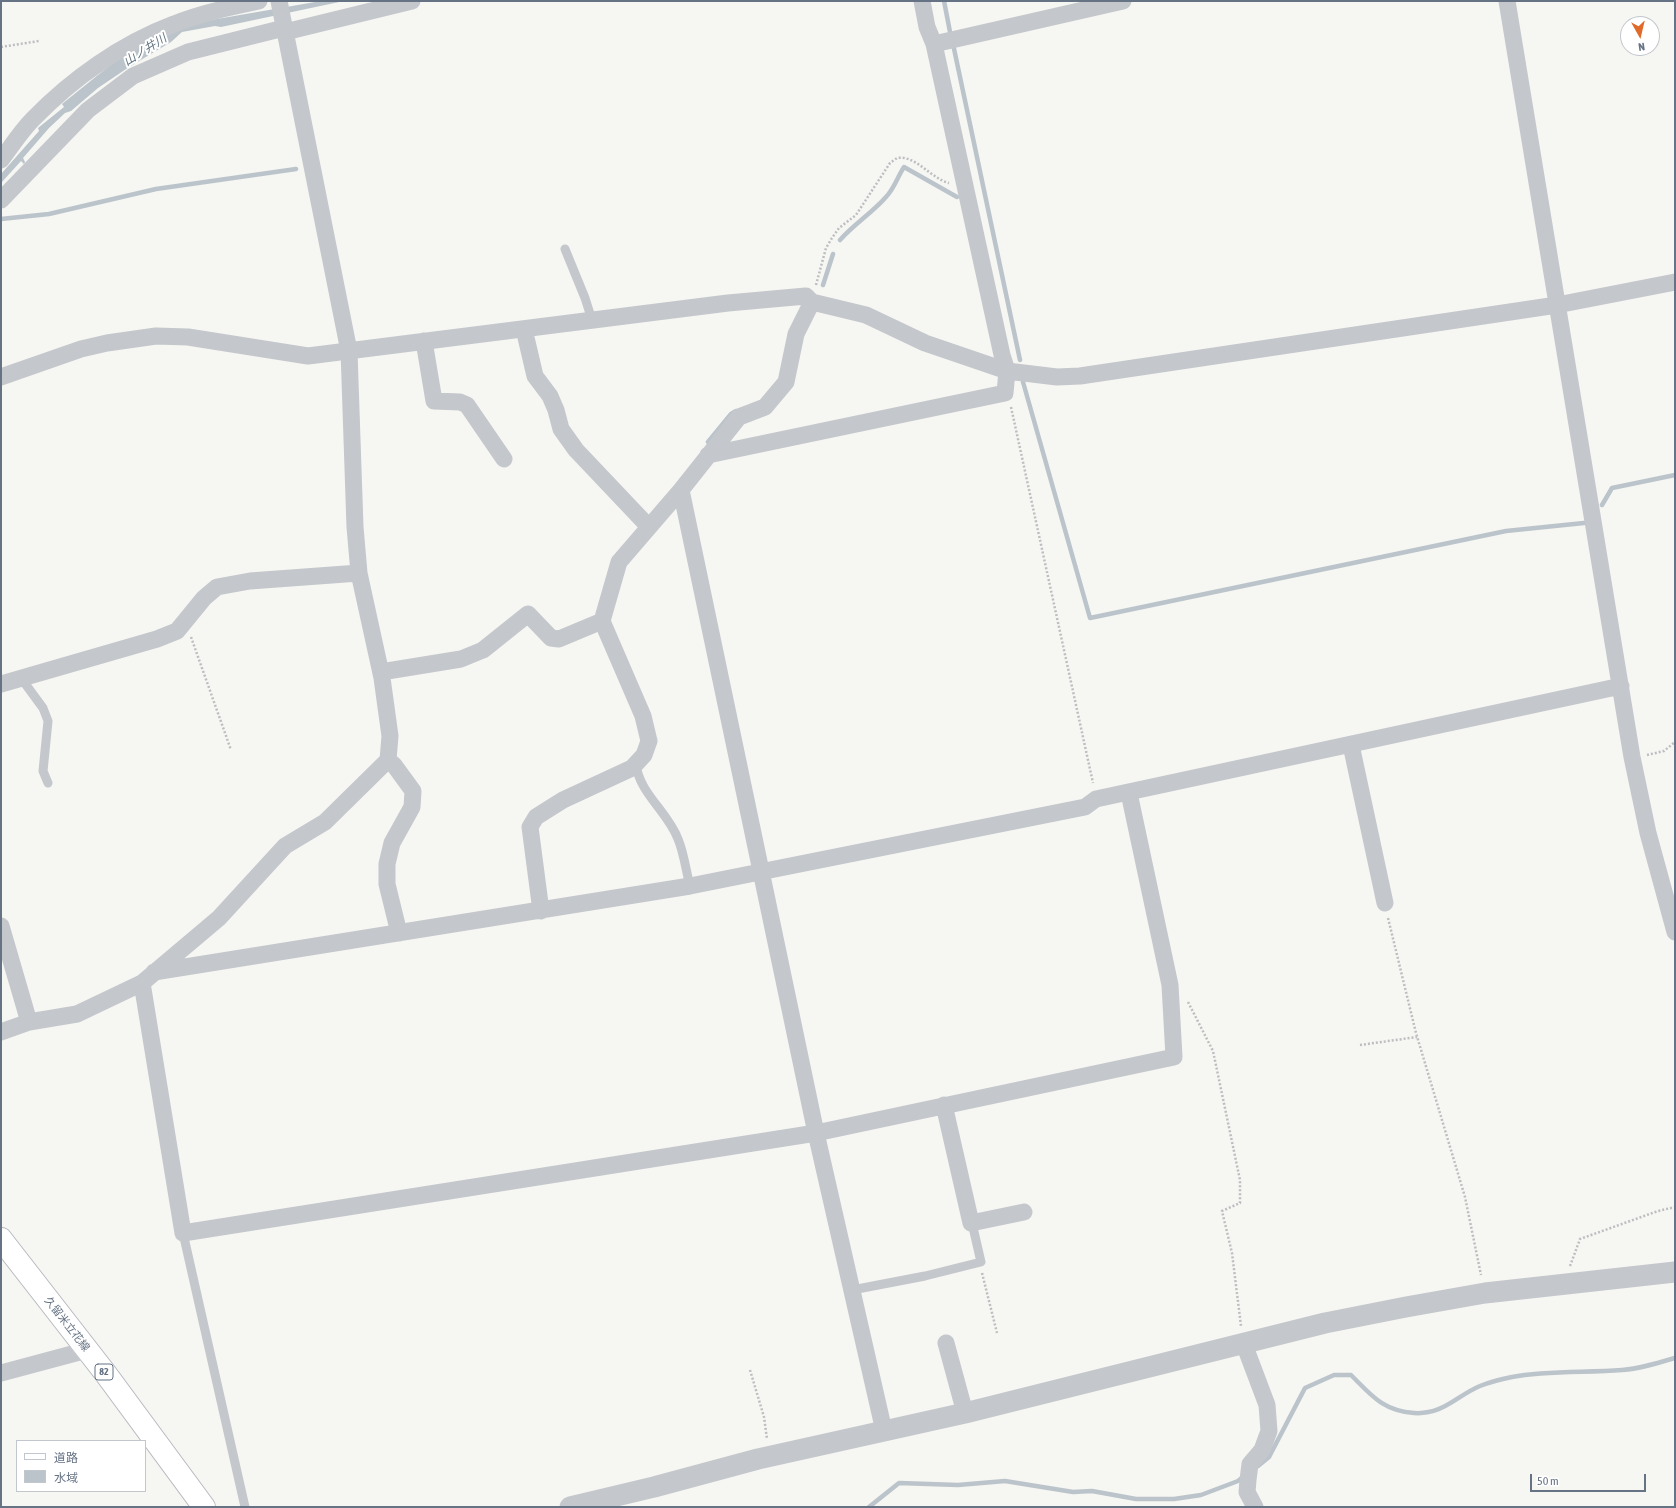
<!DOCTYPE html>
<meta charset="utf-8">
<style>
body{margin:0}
#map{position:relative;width:1676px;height:1508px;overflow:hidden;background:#f6f6f3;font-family:"Asap Condensed","Noto Sans JP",sans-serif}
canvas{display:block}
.frame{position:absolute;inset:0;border:2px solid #667384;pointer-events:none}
.legend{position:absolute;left:16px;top:1440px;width:130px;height:52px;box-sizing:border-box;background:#fff;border:1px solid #c2c7ce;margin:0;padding:5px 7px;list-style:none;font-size:12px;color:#667384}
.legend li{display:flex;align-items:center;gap:8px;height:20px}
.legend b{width:20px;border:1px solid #c2c7ce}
.north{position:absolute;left:1620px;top:16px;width:40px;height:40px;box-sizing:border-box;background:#fff;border:1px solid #c2c7ce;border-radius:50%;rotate:172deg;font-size:11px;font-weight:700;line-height:16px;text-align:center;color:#667384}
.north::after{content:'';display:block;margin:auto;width:14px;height:18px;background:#df6a2a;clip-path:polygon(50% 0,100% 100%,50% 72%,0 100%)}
.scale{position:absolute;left:1530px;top:1474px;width:116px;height:18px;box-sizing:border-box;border:2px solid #667384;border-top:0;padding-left:5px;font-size:12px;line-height:14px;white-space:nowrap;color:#667384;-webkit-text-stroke:3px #fff;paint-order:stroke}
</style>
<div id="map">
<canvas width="1676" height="1508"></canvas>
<div class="frame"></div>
<ul class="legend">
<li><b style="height:5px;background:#fff"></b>道路</li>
<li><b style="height:11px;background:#bbc4ca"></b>水域</li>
</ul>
<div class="north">N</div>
<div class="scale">50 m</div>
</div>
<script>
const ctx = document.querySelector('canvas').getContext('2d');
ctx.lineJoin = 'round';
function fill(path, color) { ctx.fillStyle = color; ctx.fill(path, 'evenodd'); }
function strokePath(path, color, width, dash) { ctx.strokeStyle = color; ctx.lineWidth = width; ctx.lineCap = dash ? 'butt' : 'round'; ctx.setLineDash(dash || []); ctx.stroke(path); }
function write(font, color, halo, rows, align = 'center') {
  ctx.font = font + ' "Asap Condensed","Noto Sans JP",sans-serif'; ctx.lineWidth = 4; ctx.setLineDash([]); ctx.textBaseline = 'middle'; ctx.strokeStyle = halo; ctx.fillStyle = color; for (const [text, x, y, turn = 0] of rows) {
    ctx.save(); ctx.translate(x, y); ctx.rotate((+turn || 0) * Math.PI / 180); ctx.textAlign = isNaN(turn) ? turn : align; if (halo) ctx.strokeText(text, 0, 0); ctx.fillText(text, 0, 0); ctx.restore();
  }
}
const water = new Path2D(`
 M321,1h23l-123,26 -6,-1 -33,6 -11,10 -42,25 -31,21 -27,23 -6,2 -16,15 -26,30 2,4 -1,2 -3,-3 -20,22v-9l38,-43 -1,-3 26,-21 -2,-3 67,-54 25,-13 57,-17z`);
const stream = new Path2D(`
 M944,1l7,36
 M953,44l67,316
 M1,219l48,-5 107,-25 140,-20
 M840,240c14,-16 32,-27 46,-43 8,-8 12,-21 18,-30l53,30
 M823,285l10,-31
 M1023,382l67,236 416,-87 78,-8
 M708,442l23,-28 5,-3
 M1602,505l10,-17 63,-13
 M1258,1466l11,-9 36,-69 29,-13h17c20,20 32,36 63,38 29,2 42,-17 66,-27 10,-4 22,-7 32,-9 36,-7 74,-4 110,-7 18,-1 35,-7 53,-12
 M869,1507l30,-24 59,2 47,-4 68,11 19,-1 44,8h38l27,-4 37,-14 6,-5`);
const path = new Path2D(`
 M1,47l38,-6
 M816,285l10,-37 6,-10 7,-10 17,-13 34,-52 7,-5c19,-3 33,20 52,25
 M1011,407l82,376
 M191,637l40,113
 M1647,755l17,-4 11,-9
 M1388,918l28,115 49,164 16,78
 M1188,1002l25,49 27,129v23l-18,8 10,42 9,73
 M1360,1045l57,-8
 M1570,1266l10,-27 78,-28 17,-4
 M982,1273l15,60
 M750,1370l14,47 3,22`);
const service = new Path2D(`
 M565,249l20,49 7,22
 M21,678l22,30 5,13 -5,50 5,12
 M636,764c3,29 32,48 42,75 6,14 8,32 12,47
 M183,1233l62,274
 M852,1290l73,-14 56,-14 -9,-39`);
const minor = new Path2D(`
 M1507,1l125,756 16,76 27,99
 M285,32l127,-31
 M934,44l189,-43
 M1,160c10,-13 20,-29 32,-41 39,-40 88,-75 141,-95 27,-11 57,-17 85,-23
 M1,200l87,-90 45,-34 55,-24 96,-24
 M524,329l11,47 15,20 6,14 5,19 15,21 73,77
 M424,341l10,60 26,1 7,3 37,54
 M1,377l80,-28 26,-6 49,-7 32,1 120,19 420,-53 78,-7 6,6 54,13 59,28 82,28 50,6 23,-1 477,-71 118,-23
 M708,455l297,-62 2,-22 -5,-16 -68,-311 -7,-17 -5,-26
 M681,490l135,643 68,298
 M381,672l80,-13 22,-9 45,-36 23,24 8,1 43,-18
 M1,684l156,-45 20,-8 27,-33 13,-11 33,-6 109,-8
 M1351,745l34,158
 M388,760l6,5 19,26 -1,16 -20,36 -5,21v20l12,49
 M541,911l-11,-84 6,-10 27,-17 69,-32 12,-13 5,-14 -6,-25 -41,-95 17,-59 62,-72 58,-73 26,-10 21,-25 10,-48 16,-32
 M1,926l28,96
 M154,972l536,-86 395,-79 11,-8 525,-113
 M142,983l41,250 633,-100 358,-76 -4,-72 -41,-192
 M1,1032l28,-10 48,-8 65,-31 77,-65 66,-72 40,-24 63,-62 2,-24 -8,-58 -23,-105 -4,-46 -6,-176 -70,-350
 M944,1105l27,118 53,-11
 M946,1343l19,70
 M1244,1344l23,61 2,26 -7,19 -12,14 -2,16 -1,12 8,15
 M1,1373l86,-23`);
const tertiary = new Path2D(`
 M570,1507l84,-20 104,-28 207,-46 360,-90 81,-16 79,-14 190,-21`);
const primary = new Path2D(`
 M1,1239l105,135 98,133`);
const shields = [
 [104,1372,18]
];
const shieldNames = [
 ["82",104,1372]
];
const streetNames = [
 ["久留米立花線",67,1324,52]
];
const waterNames = [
 ["山ノ井川",145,50,-32]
];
fill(water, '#bbc4ca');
strokePath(stream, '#bbc4ca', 4.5);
strokePath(primary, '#b7babf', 24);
strokePath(path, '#bcbec0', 2.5, [2, 2]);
strokePath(service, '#c4c7cb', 9);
strokePath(minor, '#c4c7cb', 17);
strokePath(tertiary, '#c4c7cb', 21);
strokePath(primary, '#fff', 22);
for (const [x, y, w] of shields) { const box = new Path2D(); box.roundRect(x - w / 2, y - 8, w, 16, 3); ctx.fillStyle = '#fff'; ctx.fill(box); strokePath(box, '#667384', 1); }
write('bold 10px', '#667384', null, shieldNames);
write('11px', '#667384', '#fff', streetNames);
write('italic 12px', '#627480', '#fff', waterNames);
</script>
